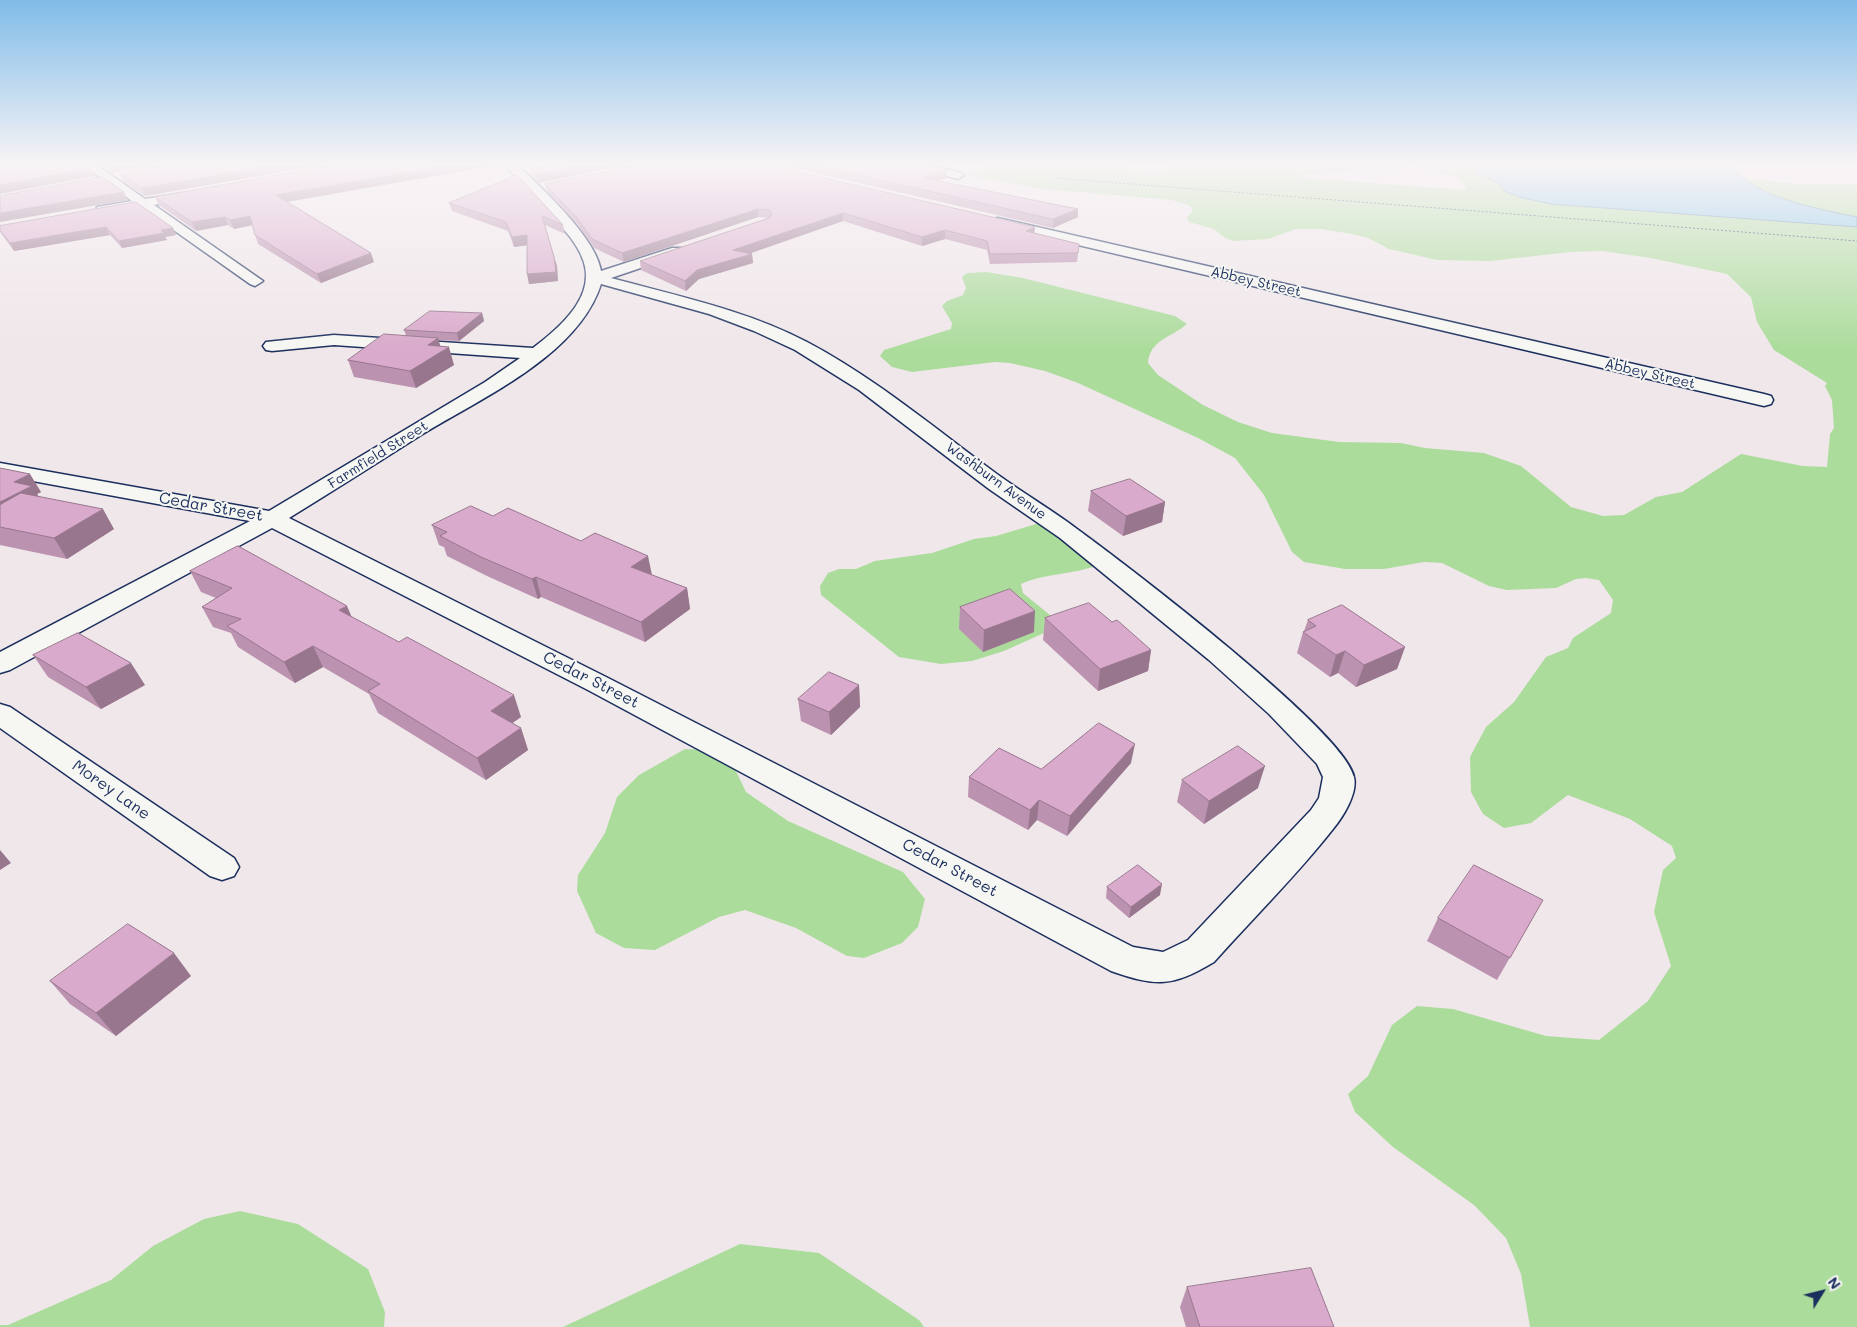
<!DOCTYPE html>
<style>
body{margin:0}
#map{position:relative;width:1857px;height:1327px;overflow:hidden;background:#f0e7ea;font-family:Mali,sans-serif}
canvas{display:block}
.north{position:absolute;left:1797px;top:1267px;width:50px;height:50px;-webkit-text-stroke:4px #f6f6f2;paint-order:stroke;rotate:54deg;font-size:14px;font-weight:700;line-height:20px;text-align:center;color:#1b2f5e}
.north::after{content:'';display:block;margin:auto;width:18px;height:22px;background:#1b2f5e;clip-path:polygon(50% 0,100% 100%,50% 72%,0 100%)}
</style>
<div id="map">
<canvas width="1857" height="1327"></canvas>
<div class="north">N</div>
</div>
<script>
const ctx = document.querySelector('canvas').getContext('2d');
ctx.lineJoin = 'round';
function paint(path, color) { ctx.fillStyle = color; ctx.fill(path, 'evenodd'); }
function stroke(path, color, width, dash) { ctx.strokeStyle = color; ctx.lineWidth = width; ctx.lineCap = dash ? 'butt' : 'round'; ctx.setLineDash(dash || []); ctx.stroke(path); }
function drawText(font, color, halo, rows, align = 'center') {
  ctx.font = font + ' Mali,sans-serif'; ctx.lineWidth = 4; ctx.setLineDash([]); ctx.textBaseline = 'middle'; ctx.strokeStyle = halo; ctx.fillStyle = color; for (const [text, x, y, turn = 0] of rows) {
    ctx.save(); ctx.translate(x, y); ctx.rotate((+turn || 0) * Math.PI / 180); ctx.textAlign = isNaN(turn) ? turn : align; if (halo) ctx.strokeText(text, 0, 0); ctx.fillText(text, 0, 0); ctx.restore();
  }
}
const green = new Path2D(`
 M 1009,163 L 1103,163 L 1154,173 L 1181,163 L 1406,163 L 1408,166 L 1397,170 L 1320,173 L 1293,177 L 1465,190 L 1466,188 L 1459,178 L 1413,165 L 1417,163 L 1613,163 L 1797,184 L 1857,184 L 1857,1327 L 1530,1327 L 1521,1274 L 1506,1238 L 1474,1205 L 1393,1147 L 1355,1112 L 1348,1094 L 1368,1076 L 1392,1025 L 1417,1006 L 1453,1009 L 1546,1036 L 1599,1040 L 1648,1001 L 1671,966 L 1654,912 L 1663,870 L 1676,858 L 1672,846 L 1630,819 L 1568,795 L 1531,823 L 1504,828 L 1483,814 L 1471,792 L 1470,757 L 1486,727 L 1514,702 L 1546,657 L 1568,648 L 1573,638 L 1611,613 L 1613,600 L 1599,580 L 1586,578 L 1576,579 L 1556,588 L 1507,590 L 1489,586 L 1442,563 L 1424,562 L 1384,569 L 1345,569 L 1304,562 L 1292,552 L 1264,495 L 1235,458 L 1198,438 L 1078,383 L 1045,371 L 1010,363 L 995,362 L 912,372 L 892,367 L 880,356 L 884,350 L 951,329 L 952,323 L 942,306 L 947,301 L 963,295 L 966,288 L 962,277 L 967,273 L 987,272 L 1023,278 L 1175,316 L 1187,324 C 1173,337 1150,339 1148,363 L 1158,375 L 1203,405 L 1238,422 L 1272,433 L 1339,442 L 1401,443 L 1425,448 L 1484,453 L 1521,466 L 1571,507 L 1603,516 L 1624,515 L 1656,497 L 1682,492 L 1741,454 L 1803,466 L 1827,467 L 1830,434 L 1834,428 L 1832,400 L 1825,386 L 1827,383 L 1774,350 L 1757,322 L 1751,297 L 1727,274 L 1651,258 L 1602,251 L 1571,252 L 1490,261 L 1437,260 L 1389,249 L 1368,238 L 1352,234 L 1321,229 L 1296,229 L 1268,239 L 1233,241 L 1225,238 L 1214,229 L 1189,222 L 1187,218 L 1193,210 L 1190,206 L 1172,200 L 1044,189 L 963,175 Z
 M 1036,524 L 1049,524 L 1098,565 C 1073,575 1045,573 1021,584 L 1023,593 L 1056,620 L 1053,629 L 1004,651 L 972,661 L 941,664 L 899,657 L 821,595 L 820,586 L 828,573 L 839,569 L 856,569 L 875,561 L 932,553 L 974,539 L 996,536 Z
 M 685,749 L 707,750 L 734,767 L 746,792 L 788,821 L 903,872 L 925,899 L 918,927 L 902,943 L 864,958 L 847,956 L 796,928 L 745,910 L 719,917 L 655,950 L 624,948 L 596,933 L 577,891 L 578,875 L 605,833 L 617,797 L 639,775 Z
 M 240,1211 L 298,1224 L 368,1269 L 385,1312 L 384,1327 L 0,1327 L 0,1325 L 8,1325 L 111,1280 L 153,1246 L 204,1219 Z
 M 740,1244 L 819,1253 L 919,1320 L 924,1327 L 563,1327 Z`);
const water = new Path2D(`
 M 1473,163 L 1732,163 C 1746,197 1824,210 1857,217 L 1857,227 L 1551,204 L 1519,197 L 1504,191 L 1500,184 L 1478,173 Z`);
const path = new Path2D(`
 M 1055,178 L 1857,241`);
const street = new Path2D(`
 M 81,163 L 94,163 L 145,199 L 197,191 L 199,194 L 197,197 L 154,205 L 263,281 L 255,286 L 250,284 L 141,207 L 97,213 L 96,210 L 97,207 L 132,201 Z
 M 504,163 L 516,163 C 540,187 596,237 601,271 L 672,248 L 682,248 L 684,251 L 682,254 L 611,278 C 677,296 746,310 807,342 C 877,379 938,431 1001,477 C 1026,495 1052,510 1077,529 C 1124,563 1346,732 1354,777 C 1358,793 1343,817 1333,829 C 1297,875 1253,918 1214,962 C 1172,987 1157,987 1111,971 L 588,690 L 272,528 L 10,670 L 0,673 L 0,652 L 250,521 L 0,475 L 0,463 L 269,511 L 485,382 L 520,358 L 334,345 L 272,351 L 266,350 L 263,346 L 266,342 L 334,335 L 533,348 C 642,267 558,234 504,163 ZM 601,284 L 709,314 L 754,331 L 795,350 L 859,390 L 989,489 L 1060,538 L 1209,660 L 1269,714 L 1317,764 L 1323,777 L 1319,798 L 1311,810 L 1188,940 L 1163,952 L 1133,947 L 608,678 L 289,518 C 333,491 377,463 421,435 C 481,398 578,356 601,284 Z
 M 898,163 L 920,163 L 962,173 L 964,175 L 958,179 Z
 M 998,218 L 1764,394 L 1771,396 L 1773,400 L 1771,404 L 1764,406 L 993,225 L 991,222 L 993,219 Z
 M 0,704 L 10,707 L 234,858 L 239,867 L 234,876 L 222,880 L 210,876 L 0,728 Z`);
const wall = new Path2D(`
 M 98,163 L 163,163 L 111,173 Z
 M 175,163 L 333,163 L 145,196 L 124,182 L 120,174 Z
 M 548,163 L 634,163 L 538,183 L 533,178 L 531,170 Z
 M 647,163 L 1034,233 L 1079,244 L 1077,262 L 990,264 L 987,250 L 945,239 L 922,246 L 843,221 L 750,253 L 752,254 L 753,263 L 699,279 L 686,291 L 641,270 L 640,261 L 769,218 L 758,217 L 624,262 L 594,248 L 579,226 L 547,192 L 545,184 Z
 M 773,163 L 921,163 L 946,170 L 946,178 L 937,181 L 1078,209 L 1078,217 L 1053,228 Z
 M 929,163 L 945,163 L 938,165 Z
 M 503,164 L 287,202 L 374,262 L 321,283 L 258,244 L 252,225 L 234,229 L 228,225 L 196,231 L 159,205 L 155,197 Z
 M 517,175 L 563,225 L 565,234 L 545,225 L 557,266 L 558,281 L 529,284 L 527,245 L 514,247 L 508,231 L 452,211 L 449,203 Z
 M 136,202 L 176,235 L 165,237 L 167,240 L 122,248 L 110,235 L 14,251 L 0,232 L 0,226 Z
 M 482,313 L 484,321 L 459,341 L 438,340 L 440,346 L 454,365 L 416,388 L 354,377 L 348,360 L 406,335 L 404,330 Z
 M 0,468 L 41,492 L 37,494 L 39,497 L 114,529 L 67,559 L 0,545 Z
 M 1091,491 L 1165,502 L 1162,522 L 1123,536 L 1088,511 Z
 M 493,516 L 687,588 L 690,609 L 645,642 L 541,597 L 538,599 L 487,576 L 447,556 L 444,547 L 439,545 L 432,525 Z
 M 190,571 L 352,617 L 521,717 L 512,723 L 521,728 L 528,750 L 486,780 L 378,713 L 369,694 L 323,667 L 295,683 L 238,647 L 231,633 L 213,627 L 202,607 L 216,598 L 201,592 Z
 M 960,607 L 1034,632 L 983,652 L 959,629 Z
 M 1045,618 L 1112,622 L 1151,650 L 1148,671 L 1098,691 L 1043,640 Z
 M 1308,620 L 1405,647 L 1397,669 L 1356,687 L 1338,673 L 1330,677 L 1297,653 L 1303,632 L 1304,631 Z
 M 33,655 L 145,685 L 101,709 L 48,677 Z
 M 859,685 L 860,707 L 831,735 L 801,721 L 798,699 Z
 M 1131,763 L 1067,836 L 1037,820 L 1028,830 L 968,797 L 969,777 L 1041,769 Z
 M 1182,780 L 1258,788 L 1204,824 L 1177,802 Z
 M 1107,887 L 1160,895 L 1129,918 L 1106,898 Z
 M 1543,900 L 1497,980 L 1427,941 L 1438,918 Z
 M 191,976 L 116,1036 L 70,1004 L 50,981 Z
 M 1187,1287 L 1334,1327 L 1186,1327 L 1180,1307 Z`);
const shadedWall = new Path2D(`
 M 120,163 L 163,163 L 111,173 L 108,165 Z
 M 287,163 L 333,163 L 145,196 L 142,188 Z
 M 463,163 L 503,163 L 503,164 L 279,203 L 276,195 Z
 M 595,163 L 634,163 L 538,183 L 536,175 Z
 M 91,168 L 95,176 L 0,194 L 0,185 Z
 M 946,170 L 946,178 L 923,186 L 923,178 Z
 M 124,192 L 127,200 L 0,222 L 0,213 Z
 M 758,209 L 758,217 L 624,262 L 622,253 Z
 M 1078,209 L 1078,217 L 1053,228 L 1053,219 Z
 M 843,213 L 843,221 L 734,259 L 733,250 Z
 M 250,216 L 253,225 L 234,229 L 230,220 Z
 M 225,217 L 228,225 L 196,231 L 192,222 Z
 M 106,227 L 110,235 L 14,251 L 10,243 Z
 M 1035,227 L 1034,236 L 1026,231 Z
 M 173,228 L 176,235 L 165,237 L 167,240 L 122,248 L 119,241 L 161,230 Z
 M 945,230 L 945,239 L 922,246 L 922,237 Z
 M 527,235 L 529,245 L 514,247 L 512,237 Z
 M 371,253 L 374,262 L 321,283 L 317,274 Z
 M 752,254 L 753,263 L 699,279 L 686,291 L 685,281 L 697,270 Z
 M 554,257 L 557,266 L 558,281 L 529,284 L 527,274 Z
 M 482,313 L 484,321 L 459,341 L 457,333 Z
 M 438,338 L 442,352 L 449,347 L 454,365 L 416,388 L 410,371 L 428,345 Z
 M 30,474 L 41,492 L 37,494 L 43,504 L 0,527 L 0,502 L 14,482 Z
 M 1165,502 L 1162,522 L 1123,536 L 1126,516 Z
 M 103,509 L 114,529 L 67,559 L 54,538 Z
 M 648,556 L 652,575 L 631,567 Z
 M 536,577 L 541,597 L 538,599 L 532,579 Z
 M 687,588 L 690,609 L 645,642 L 641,622 Z
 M 347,606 L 356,627 L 339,610 Z
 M 1035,611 L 1034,632 L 983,652 L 984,630 Z
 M 313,646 L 323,667 L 295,683 L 284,662 Z
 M 1405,647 L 1397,669 L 1356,687 L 1364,665 Z
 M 1151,650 L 1148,671 L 1098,691 L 1100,669 Z
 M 1345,651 L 1338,673 L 1330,677 L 1336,655 Z
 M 131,663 L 145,685 L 101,709 L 86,687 Z
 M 859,685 L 860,707 L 831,735 L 829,712 Z
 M 514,695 L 521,717 L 498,733 L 491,711 Z
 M 521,728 L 528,750 L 486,780 L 477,758 Z
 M 1135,744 L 1131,763 L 1067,836 L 1070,816 Z
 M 1265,766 L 1258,788 L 1204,824 L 1209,801 Z
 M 1039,800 L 1037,820 L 1028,830 L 1030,810 Z
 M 0,850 L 11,863 L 0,870 Z
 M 1162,884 L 1160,895 L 1129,918 L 1131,907 Z
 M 174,953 L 191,976 L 116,1036 L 96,1013 Z`);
const building = new Path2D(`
 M 0,163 L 84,163 L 91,168 L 0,185 Z
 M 105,163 L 120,163 L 108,165 Z
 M 175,163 L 287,163 L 142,188 L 120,174 Z
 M 347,163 L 463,163 L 276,195 L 371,253 L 317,274 L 255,235 L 250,216 L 230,220 L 225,217 L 192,222 L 155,197 Z
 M 548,163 L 595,163 L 536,175 L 531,170 Z
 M 647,163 L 760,163 L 1035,227 L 1026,231 L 1079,244 L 1078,253 L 990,254 L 987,241 L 945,230 L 922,237 L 843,213 L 733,250 L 752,254 L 697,270 L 685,281 L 640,261 L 769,218 L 772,215 L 770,210 L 758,209 L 622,253 L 592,239 L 577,218 L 545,184 Z
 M 806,163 L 921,163 L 946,170 L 923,178 L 1078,209 L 1053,219 Z
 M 517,175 L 563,225 L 542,216 L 554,257 L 556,272 L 527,274 L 527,235 L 512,237 L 506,222 L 449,203 Z
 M 103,177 L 124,192 L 0,213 L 0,196 Z
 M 136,202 L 173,228 L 161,230 L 164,233 L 119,241 L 106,227 L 10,243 L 0,230 L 0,226 Z
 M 430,311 L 482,313 L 457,333 L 404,330 Z
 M 384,334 L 438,338 L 428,345 L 449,347 L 410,371 L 348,360 Z
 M 0,468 L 30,474 L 14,482 L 32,486 L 0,502 Z
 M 1130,479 L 1165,502 L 1126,516 L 1091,491 Z
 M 21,493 L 103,509 L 54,538 L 0,527 L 0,505 Z
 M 471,506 L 493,516 L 508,508 L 581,541 L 595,533 L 648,556 L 631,567 L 687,588 L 641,622 L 536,577 L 532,579 L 481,557 L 440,536 L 447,532 L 432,525 Z
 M 238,546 L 347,606 L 339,610 L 399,642 L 407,637 L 514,695 L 491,711 L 521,728 L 477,758 L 368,691 L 380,684 L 313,646 L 284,662 L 227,626 L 241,619 L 202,607 L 232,588 L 190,571 Z
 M 1010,589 L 1035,611 L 984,630 L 960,607 Z
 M 1089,603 L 1112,622 L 1117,620 L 1151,650 L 1100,669 L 1045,618 Z
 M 1342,605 L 1405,647 L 1364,665 L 1345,651 L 1336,655 L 1303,632 L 1316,626 L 1308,620 Z
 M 78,633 L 131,663 L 86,687 L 33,655 Z
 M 829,672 L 859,685 L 829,712 L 798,699 Z
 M 1099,723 L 1135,744 L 1070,816 L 1039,800 L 1030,810 L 969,777 L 999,748 L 1041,769 Z
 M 1238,746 L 1265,766 L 1209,801 L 1182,780 Z
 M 1138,865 L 1162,884 L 1131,907 L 1107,887 Z
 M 1474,865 L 1543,900 L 1510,958 L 1438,918 Z
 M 128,924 L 174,953 L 96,1013 L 50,981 Z
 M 1311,1268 L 1334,1327 L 1200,1327 L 1187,1287 Z`);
const farStreetnames = [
 ["Abbey Street",1256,282,13],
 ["Abbey Street",1650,374,13],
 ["Farmfield Street",378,455,-32],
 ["Washburn Avenue",996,481,36]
];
const streetNames = [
 ["Cedar Street",211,507,10],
 ["Cedar Street",591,680,27],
 ["Morey Lane",111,790,35],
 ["Cedar Street",950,868,28]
];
paint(green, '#acdc9c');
paint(water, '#85c9e7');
stroke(water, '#5b8bb0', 1);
stroke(street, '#1b2f5e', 3);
stroke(path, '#1b2f5e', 1, [2, 2]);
paint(street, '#f6f6f2');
paint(wall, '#bb92af');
paint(shadedWall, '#98778e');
paint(building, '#d9aacb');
stroke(building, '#98778e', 1);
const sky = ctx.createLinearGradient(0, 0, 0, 349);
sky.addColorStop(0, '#80bce8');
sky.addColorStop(0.47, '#f8f4f6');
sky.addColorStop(1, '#f8f4f600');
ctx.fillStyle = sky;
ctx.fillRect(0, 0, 1857, 349);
drawText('14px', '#1b2f5e', '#f6f6f2', farStreetnames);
drawText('16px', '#1b2f5e', '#f6f6f2', streetNames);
</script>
